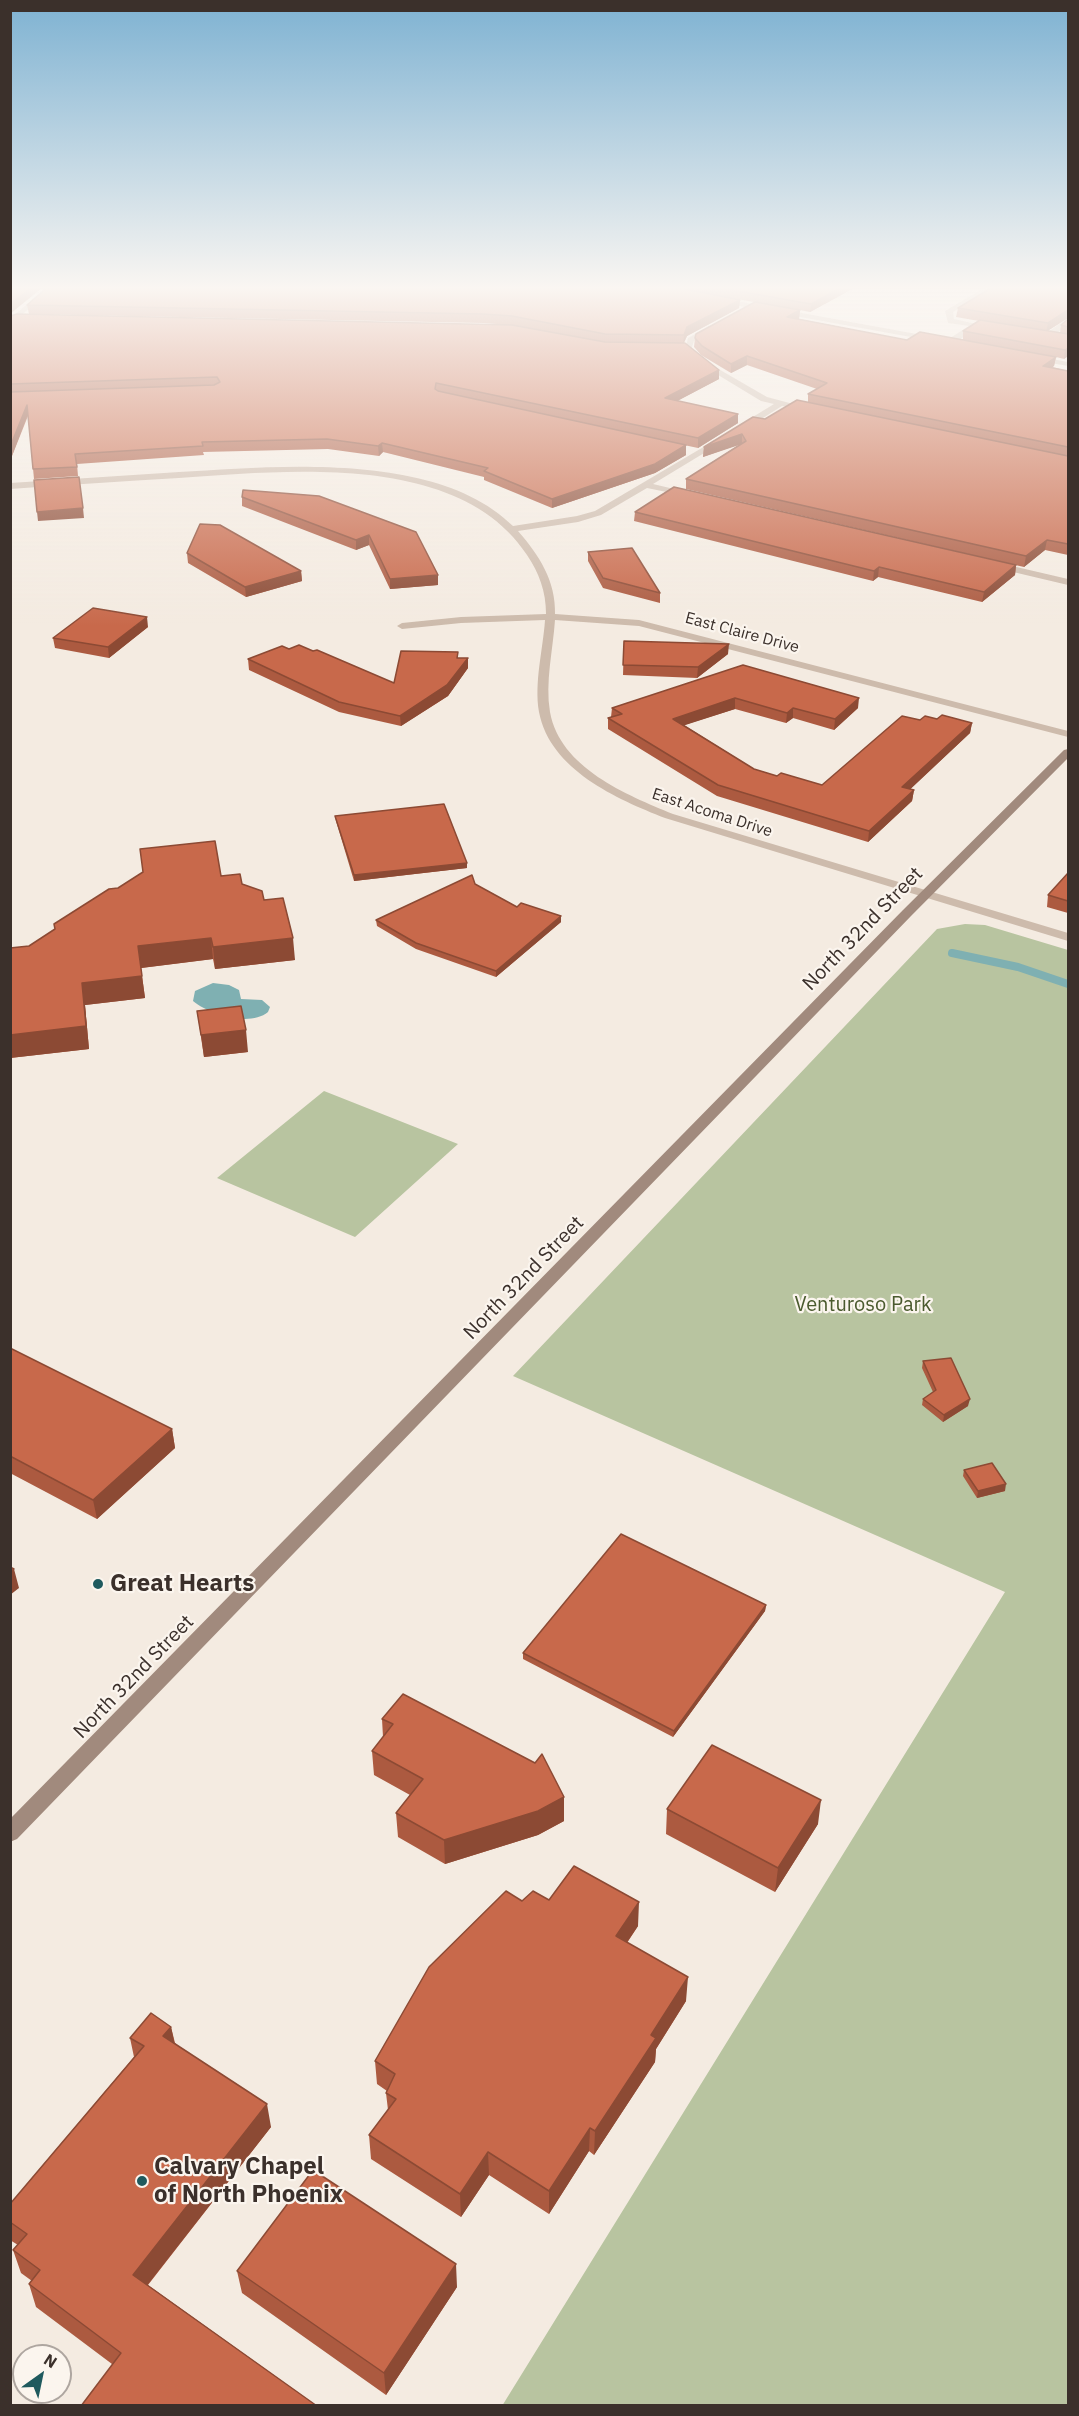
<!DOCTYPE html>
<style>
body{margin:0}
#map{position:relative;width:1079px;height:2416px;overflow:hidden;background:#f4ebe1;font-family:"IBM Plex Sans",sans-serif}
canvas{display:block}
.frame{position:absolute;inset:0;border:12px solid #3b302b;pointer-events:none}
.north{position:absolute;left:12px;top:2344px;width:60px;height:60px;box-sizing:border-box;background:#fbf5ee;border:2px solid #aea6a0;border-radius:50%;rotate:33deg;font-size:16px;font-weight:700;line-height:24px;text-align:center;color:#3b302b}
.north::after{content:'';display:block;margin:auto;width:21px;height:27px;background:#1f5a5e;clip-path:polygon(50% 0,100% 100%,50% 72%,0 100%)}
</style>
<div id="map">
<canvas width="1079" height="2416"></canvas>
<div class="frame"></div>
<div class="north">N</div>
</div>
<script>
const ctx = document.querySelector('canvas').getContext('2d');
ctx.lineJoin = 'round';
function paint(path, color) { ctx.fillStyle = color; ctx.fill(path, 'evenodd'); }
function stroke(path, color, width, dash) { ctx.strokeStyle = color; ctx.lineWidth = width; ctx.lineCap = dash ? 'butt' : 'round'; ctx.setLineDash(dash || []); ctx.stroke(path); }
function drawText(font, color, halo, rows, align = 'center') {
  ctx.font = font + ' "IBM Plex Sans",sans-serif'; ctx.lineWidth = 4.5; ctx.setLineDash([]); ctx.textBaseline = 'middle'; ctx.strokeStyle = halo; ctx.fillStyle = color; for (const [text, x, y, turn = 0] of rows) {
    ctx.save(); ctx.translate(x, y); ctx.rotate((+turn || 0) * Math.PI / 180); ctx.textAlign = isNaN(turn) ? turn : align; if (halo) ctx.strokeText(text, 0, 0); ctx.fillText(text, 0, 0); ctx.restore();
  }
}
const green = new Path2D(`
 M 965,924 L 985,925 L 1068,950 L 1068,2405 L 502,2406 L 1005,1592 L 513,1376 L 937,929 Z
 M 324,1091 L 458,1144 L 355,1237 L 217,1178 Z`);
const water = new Path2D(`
 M 213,983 L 229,985 L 239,990 L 241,999 L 262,1000 L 270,1007 L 268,1012 C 250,1027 210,1015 193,1001 L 195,991 Z`);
const stream = new Path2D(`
 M 952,953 L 1018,967 L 1068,984`);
const service = new Path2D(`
 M 984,288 L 992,288 L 953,312 L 954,319 L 995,328 L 991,330 L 977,328 L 953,344 L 947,344 L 947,340 L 969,326 L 948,323 L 945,311 Z
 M 1065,320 L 1068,320 L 1068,325 L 1054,335 L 1068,338 L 1068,342 L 1045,338 L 1045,334 Z`);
const minor = new Path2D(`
 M 45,288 L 53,288 L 10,325 L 10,319 Z
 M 720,298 L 933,337 L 937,339 L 933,341 L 717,302 Z
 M 709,326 L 716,328 L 694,341 L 691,350 L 685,350 L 688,338 Z
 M 1036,356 L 1068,362 L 1068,366 L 1033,360 L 1032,358 Z
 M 703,360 L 767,397 L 812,409 L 808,411 L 782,406 L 744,430 L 738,430 L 738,426 L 774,404 L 761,401 L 700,364 L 700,360 Z
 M 717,439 L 724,441 L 653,484 L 691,493 L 691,497 L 647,488 L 601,515 L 578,522 L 518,531 C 539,555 556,581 555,614 L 639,620 L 1068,731 L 1068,737 L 639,626 L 555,620 C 553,650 545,682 550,712 C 560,768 627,795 673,814 L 1068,933 L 1068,941 L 665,818 C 617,799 550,770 539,712 C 534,682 543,650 545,620 L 461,623 L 402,629 L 397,626 L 402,623 L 461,617 L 546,614 C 546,591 539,573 527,555 C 459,451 285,471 179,478 C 123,481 67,485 10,489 L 10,483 C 67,479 123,476 179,472 C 276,466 438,451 513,526 L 577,516 L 595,511 Z
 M 995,562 L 1068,579 L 1068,585 L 992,567 L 992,563 Z`);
const secondary = new Path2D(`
 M 1068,749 L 1068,758 L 911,916 L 17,1839 L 10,1842 L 10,1819 L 903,910 L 1064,750 Z`);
const wall = new Path2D(`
 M 47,288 L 854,288 L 810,312 L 800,310 L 799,319 L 907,340 L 963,340 L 963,331 L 979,321 L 956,317 L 958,308 L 1068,288 L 1068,356 L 1064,359 L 1056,357 L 1054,366 L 1052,367 L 1068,371 L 1068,555 L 1045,550 L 1024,567 L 686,489 L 686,479 L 740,444 L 703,457 L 704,447 L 765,419 L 808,403 L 808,394 L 817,389 L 747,365 L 731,373 L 701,355 L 694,347 L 695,338 L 754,302 L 737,299 L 740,300 L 739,308 L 687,336 L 684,343 L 719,379 L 677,401 L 738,423 L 698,448 L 651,438 L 686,445 L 686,455 L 655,473 L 552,508 L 484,480 L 484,477 L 383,452 L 379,456 L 328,449 L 203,452 L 204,455 L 77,464 L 78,476 L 34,479 L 28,416 L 10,461 L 10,316 L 509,325 L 483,323 L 29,314 L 27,305 ZM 1068,318 L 1068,319 L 1061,325 L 1060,333 L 1047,331 Z
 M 319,496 L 438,585 L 390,589 L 369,545 L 356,550 L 242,506 L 242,497 Z
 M 635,512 L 1016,565 L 1015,575 L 982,602 L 878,577 L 873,581 L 634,521 Z
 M 588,552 L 660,593 L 660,603 L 603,588 L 588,561 Z
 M 187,553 L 301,571 L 302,581 L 246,597 L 188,563 Z
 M 148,627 L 109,658 L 55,648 L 53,638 Z
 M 624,641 L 728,654 L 697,678 L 623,675 Z
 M 289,649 L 394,683 L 458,658 L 468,658 L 468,668 L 448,696 L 401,726 L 339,712 L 249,670 L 248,659 Z
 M 743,665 L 858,708 L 834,730 L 793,718 L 786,723 L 735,709 L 684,725 L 754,769 L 777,776 L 822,785 L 920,720 L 937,719 L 972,723 L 970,733 L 910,789 L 914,790 L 912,801 L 868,842 L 717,796 L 608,729 L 608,718 L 611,717 L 612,708 Z
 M 335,816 L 467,863 L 467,868 L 354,881 L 336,821 Z
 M 1068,873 L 1068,913 L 1047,907 L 1048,895 Z
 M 221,876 L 242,884 L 264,900 L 295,960 L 215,969 L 213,959 L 141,968 L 145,998 L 85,1005 L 89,1049 L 10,1058 L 10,948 L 29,946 Z
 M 475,884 L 517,907 L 561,922 L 496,977 L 416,949 L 377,926 L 376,920 Z
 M 197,1011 L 248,1052 L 204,1057 Z
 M 10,1348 L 172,1429 L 175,1448 L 97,1519 L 10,1473 Z
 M 923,1361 L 968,1406 L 943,1422 L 922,1405 L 923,1399 L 933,1392 L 922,1368 Z
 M 964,1470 L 1005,1491 L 977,1498 L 963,1476 Z
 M 766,1605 L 765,1611 L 673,1737 L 523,1659 L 523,1653 Z
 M 382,1719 L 535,1763 L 564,1821 L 538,1835 L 445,1864 L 398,1837 L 396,1813 L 410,1795 L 374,1775 L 372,1751 L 383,1737 Z
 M 667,1809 L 818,1824 L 775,1892 L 666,1834 Z
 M 549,1900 L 638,1926 L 627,1943 L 686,2001 L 656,2049 L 655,2062 L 594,2155 L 589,2151 L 549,2214 L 489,2175 L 461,2217 L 371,2159 L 369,2135 L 388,2110 L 386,2093 L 387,2091 L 377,2084 L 375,2061 L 522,1901 Z
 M 171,2027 L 175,2043 L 271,2127 L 148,2285 L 317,2406 L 112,2364 L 36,2307 L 29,2284 L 32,2281 L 21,2273 L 13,2250 L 18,2245 L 10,2240 L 10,2204 L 134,2057 L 130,2038 Z
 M 237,2271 L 457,2287 L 386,2395 L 242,2293 Z`);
const shadedWall = new Path2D(`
 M 31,288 L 42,288 L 10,314 L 10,304 Z
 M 840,288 L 854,288 L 810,312 L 811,304 Z
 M 740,300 L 739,308 L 687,336 L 683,344 L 684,335 L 687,327 Z
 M 800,310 L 799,319 L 787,326 L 787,317 Z
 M 1068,310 L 1068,318 L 1046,332 L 1048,323 Z
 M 1068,348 L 1068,356 L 1064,359 L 1065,350 Z
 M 747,356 L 747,365 L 731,373 L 731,364 Z
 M 1056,357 L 1054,366 L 1042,375 L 1043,366 Z
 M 719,370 L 719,379 L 664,408 L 665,398 Z
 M 27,405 L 28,414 L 10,461 L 10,447 Z
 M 738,414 L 738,423 L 698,448 L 698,438 Z
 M 742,434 L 742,444 L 703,457 L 704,447 Z
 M 382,443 L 383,452 L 379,456 L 378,446 Z
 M 686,445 L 686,455 L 655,473 L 552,508 L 552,499 Z
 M 83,508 L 84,518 L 38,521 L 37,512 Z
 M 369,535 L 369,545 L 356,550 L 356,540 Z
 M 1047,540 L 1045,550 L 1024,567 L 1026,556 Z
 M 1016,565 L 1015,575 L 982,602 L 984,592 Z
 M 879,567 L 878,577 L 873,581 L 874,571 Z
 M 301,571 L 302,581 L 246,597 L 245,587 Z
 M 438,575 L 438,585 L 390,589 L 390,579 Z
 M 147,617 L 148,627 L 109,658 L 108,647 Z
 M 729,644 L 728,654 L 697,678 L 698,667 Z
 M 468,658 L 468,668 L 448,696 L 401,726 L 400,716 Z
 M 735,698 L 735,709 L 673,729 L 673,719 Z
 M 859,698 L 858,708 L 834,730 L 835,719 Z
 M 793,708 L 793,718 L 786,723 L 787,713 Z
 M 972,723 L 970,733 L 901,798 L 902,787 Z
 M 914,790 L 912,801 L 868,842 L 869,831 Z
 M 467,863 L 467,868 L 354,881 L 354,875 Z
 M 561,916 L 561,922 L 496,977 L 496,971 Z
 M 211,938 L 213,959 L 141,968 L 138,946 Z
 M 293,938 L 295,960 L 215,969 L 213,947 Z
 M 142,976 L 145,998 L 85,1005 L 89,1049 L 10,1058 L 10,1035 L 82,983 Z
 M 246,1030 L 248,1052 L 204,1057 L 201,1035 Z
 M 970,1399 L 968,1406 L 943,1422 L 944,1415 Z
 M 172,1429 L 175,1448 L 97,1519 L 93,1500 Z
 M 1006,1484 L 1005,1491 L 977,1498 L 978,1491 Z
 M 14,1569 L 19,1588 L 10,1595 L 10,1572 Z
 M 766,1605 L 765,1611 L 673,1737 L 674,1731 Z
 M 564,1797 L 564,1821 L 538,1835 L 445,1864 L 444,1840 Z
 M 821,1800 L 818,1824 L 775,1892 L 778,1868 Z
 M 639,1902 L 638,1926 L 615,1960 L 616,1936 Z
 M 688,1977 L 686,2001 L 656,2049 L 655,2062 L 594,2155 L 595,2131 L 651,2035 Z
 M 171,2027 L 176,2050 L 163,2036 Z
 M 267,2104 L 271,2127 L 138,2297 L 133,2275 Z
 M 590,2128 L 589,2151 L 549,2214 L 549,2191 Z
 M 488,2152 L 489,2175 L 461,2217 L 460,2194 Z
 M 456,2264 L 457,2287 L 386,2395 L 384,2373 Z`);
const building = new Path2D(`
 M 10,288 L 31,288 L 10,304 Z
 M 47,288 L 680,288 L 740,300 L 687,327 L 684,335 L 605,334 L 512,316 L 483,314 L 27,305 Z
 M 721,288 L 840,288 L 811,304 Z
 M 991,288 L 1068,288 L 1068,310 L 1048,323 L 958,308 Z
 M 755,302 L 800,310 L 787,317 L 907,340 L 920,332 L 1056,357 L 1043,366 L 1068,371 L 1068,447 L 808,394 L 827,383 L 747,356 L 731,364 L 702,346 L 695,338 L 696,334 Z
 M 17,314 L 512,325 L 605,342 L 685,343 L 719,370 L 665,398 L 738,414 L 698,438 L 436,383 L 435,389 L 438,391 L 686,445 L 655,464 L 552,499 L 484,471 L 488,468 L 382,443 L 378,446 L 327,439 L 202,442 L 203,446 L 75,454 L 77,467 L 33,469 L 27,405 L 10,447 L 10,392 L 214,385 L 220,382 L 217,377 L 10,384 L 10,316 Z
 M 1068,319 L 1068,327 L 1061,325 Z
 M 980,320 L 1068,334 L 1068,348 L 1065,350 L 963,331 Z
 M 797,400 L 1068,456 L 1068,544 L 1047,540 L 1026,556 L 686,479 L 746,441 L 742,434 L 704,447 L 753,417 L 765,419 Z
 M 79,477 L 83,508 L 37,512 L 34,480 Z
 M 674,487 L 1016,565 L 984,592 L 879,567 L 874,571 L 635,512 Z
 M 243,490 L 319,496 L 416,532 L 438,575 L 390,579 L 369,535 L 356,540 L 242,497 Z
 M 200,524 L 220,525 L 301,571 L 245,587 L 187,553 Z
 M 632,548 L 660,593 L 603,578 L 588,552 Z
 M 93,608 L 147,617 L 108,647 L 53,638 Z
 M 624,641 L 729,644 L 698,667 L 623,665 Z
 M 299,645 L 313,651 L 317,650 L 394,683 L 401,651 L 458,652 L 457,658 L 468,658 L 447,685 L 400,716 L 339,702 L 248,659 L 282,646 L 289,649 Z
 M 743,665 L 859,698 L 835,719 L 793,708 L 787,713 L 735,698 L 673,719 L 754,769 L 777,776 L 781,773 L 822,785 L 902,716 L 920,720 L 925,716 L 937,719 L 942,715 L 972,723 L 902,787 L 914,790 L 869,831 L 718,785 L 608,718 L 622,714 L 612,708 Z
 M 444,804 L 467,863 L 354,875 L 335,816 Z
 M 215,841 L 221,876 L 240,874 L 242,884 L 262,891 L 264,900 L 283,898 L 293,938 L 213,947 L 211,938 L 138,946 L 142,976 L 82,983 L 86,1026 L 10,1035 L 10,948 L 29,946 L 55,929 L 54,924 L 109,889 L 118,888 L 143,872 L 140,849 Z
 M 1068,873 L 1068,901 L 1048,895 Z
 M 472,875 L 475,884 L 517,907 L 521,903 L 561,916 L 496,971 L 416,943 L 376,920 Z
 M 241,1006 L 246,1030 L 201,1035 L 197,1011 Z
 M 10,1348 L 172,1429 L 93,1500 L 10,1456 Z
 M 951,1358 L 970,1399 L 944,1415 L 923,1399 L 936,1390 L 923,1361 Z
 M 992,1463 L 1006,1484 L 978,1491 L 964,1470 Z
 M 621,1534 L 766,1605 L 674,1731 L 523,1653 Z
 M 10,1567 L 14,1569 L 10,1572 Z
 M 403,1694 L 535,1763 L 542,1754 L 564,1797 L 538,1811 L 444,1840 L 396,1813 L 423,1779 L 372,1751 L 393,1724 L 382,1719 Z
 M 712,1745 L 821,1800 L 778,1868 L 667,1809 Z
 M 574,1866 L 639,1902 L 616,1936 L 688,1977 L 651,2035 L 656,2038 L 595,2131 L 590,2128 L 549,2191 L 488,2152 L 460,2194 L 369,2135 L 396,2099 L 386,2093 L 395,2074 L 375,2061 L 429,1967 L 506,1891 L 522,1901 L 533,1891 L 549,1900 Z
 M 151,2013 L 171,2027 L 163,2036 L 267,2104 L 133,2275 L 317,2406 L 81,2406 L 121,2353 L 29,2284 L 40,2270 L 13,2250 L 27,2234 L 10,2222 L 10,2204 L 144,2046 L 130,2038 Z
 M 313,2170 L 456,2264 L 384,2373 L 237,2271 Z`);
const markers = [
 [98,1584,6,"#1f5a5e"],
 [142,2181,6,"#1f5a5e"]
];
const farStreetnames = [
 ["East Claire Drive",742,633,15],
 ["East Acoma Drive",712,813,18]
];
const streetNames = [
 ["North 32nd Street",863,929,-46],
 ["North 32nd Street",524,1278,-46],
 ["North 32nd Street",134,1677,-46]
];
const parkNames = [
 ["Venturoso Park",863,1305]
];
const nearPoinames = [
 ["Great Hearts",110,1584],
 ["Calvary Chapel",154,2167],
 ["of North Phoenix",154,2195]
];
paint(green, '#b8c4a0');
paint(water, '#7fb0b2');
stroke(stream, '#7fb0b2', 8);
paint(service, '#cdbbac');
paint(minor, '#cdbbac');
paint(secondary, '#a18a7d');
paint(wall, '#ac5a40');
paint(shadedWall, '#8c4a34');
paint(building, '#c8694b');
stroke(building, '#8c4a34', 1.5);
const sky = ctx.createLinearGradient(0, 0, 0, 626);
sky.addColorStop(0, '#7eb2d2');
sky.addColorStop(0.46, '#faf6f2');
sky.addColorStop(1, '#faf6f200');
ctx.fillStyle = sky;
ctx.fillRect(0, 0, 1079, 626);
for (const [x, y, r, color] of markers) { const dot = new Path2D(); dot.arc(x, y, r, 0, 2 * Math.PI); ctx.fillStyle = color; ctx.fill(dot); stroke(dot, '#fbf5ee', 2); }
drawText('16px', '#3b302b', '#fbf5ee', farStreetnames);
drawText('20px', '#3b302b', '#fbf5ee', streetNames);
drawText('20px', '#4a5a2e', '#fbf5ee', parkNames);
drawText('bold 24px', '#3b302b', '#fbf5ee', nearPoinames, 'left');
</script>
